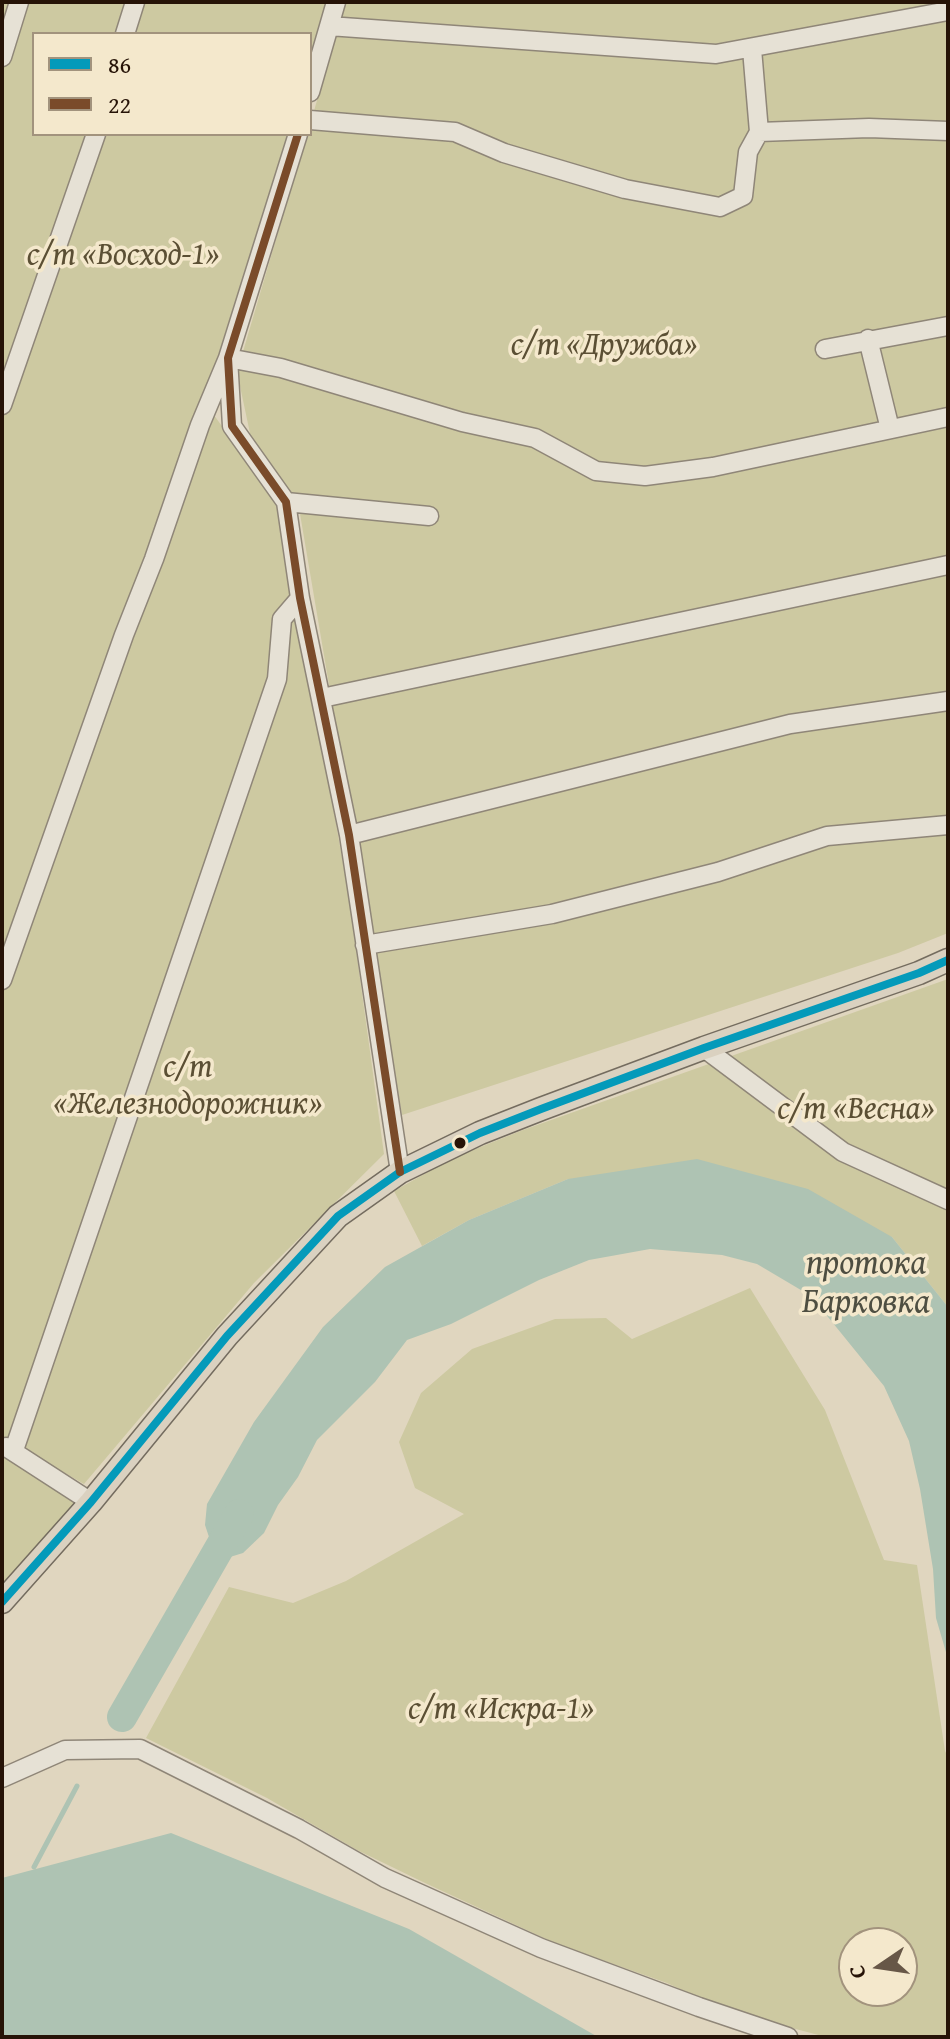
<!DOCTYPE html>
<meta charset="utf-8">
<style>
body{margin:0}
#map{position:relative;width:950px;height:2039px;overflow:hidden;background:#e0d6bf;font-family:"Gentium Book Plus",serif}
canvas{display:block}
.frame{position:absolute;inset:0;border:4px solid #261307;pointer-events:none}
.legend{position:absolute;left:32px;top:32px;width:280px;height:104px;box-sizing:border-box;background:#f4e8cc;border:2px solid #a2937d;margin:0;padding:10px 14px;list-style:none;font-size:24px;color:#261307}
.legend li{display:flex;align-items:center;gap:16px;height:40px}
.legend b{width:40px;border:2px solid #a2937d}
.north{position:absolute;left:838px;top:1927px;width:80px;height:80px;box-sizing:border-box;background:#f4e8cc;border:2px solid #a2937d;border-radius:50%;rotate:257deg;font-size:22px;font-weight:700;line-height:32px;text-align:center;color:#261307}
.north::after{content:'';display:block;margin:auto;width:28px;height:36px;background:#675747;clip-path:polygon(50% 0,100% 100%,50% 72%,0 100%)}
</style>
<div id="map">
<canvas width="950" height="2039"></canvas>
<div class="frame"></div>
<ul class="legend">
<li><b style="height:10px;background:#049aba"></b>86</li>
<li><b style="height:10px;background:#7a4b2a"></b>22</li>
</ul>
<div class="north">С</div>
</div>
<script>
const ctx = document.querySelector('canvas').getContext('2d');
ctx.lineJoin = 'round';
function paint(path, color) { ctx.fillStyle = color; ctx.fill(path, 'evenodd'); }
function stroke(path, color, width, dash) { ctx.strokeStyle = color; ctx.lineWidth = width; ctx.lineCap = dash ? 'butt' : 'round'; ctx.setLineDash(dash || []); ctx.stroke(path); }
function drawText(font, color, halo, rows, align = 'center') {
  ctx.font = font + ' "Gentium Book Plus",serif'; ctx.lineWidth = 7; ctx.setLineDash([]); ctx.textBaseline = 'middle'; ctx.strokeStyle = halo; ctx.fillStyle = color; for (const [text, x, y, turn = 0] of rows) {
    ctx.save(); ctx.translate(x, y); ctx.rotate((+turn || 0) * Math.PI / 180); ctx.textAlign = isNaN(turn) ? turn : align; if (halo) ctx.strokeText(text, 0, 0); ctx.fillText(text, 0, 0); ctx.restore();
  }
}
const green = new Path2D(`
 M 2,2 L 329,2 L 310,62 L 310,34 L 34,34 L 34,134 L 288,134 L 213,372 L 2,962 Z
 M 345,2 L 948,2 L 948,933 L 898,953 L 402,1115 L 298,502 L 251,438 L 237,372 L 307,134 L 310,134 L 310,125 Z
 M 211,411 L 279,505 L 348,891 L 384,1154 L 254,1283 L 84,1484 L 2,1437 L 2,994 Z
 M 948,979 L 948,1307 L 892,1237 L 568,1179 L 469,1220 L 422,1246 L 394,1191 L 453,1158 L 523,1130 Z
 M 750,1288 L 825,1410 L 884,1560 L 917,1565 L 945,1751 L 948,1757 L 948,2037 L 826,2037 L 728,2011 L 667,1983 L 557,1944 L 425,1883 L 357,1850 L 267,1798 L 146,1738 L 229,1587 L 293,1603 L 346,1581 L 464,1514 L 415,1488 L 399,1442 L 421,1393 L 472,1349 L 555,1319 L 606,1318 L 632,1339 ZM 854,1943 L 902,1943 L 902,1991 L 854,1991 Z
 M 2,1455 L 76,1502 L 2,1586 Z`);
const water = new Path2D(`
 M 697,1159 L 808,1189 L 892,1237 L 948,1307 L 948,1659 L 936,1618 L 933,1569 L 920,1489 L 909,1441 L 884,1386 L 811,1296 L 757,1264 L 722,1255 L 650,1249 L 589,1260 L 539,1280 L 451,1324 L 407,1340 L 375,1382 L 317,1440 L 298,1477 L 278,1505 L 264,1533 L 243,1553 L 230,1557 L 210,1540 L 205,1525 L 207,1504 L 254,1422 L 323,1327 L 385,1267 L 469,1220 L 568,1179 Z
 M 171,1833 L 409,1929 L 598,2037 L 2,2037 L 2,1878 Z`);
const stream = new Path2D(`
 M 34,1867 L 77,1786`);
const river = new Path2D(`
 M 122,1717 L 239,1514`);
const minor = new Path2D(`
 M 329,26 L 716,54 L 948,11
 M 125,34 L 135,2
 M 2,57 L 19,2
 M 310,92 L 336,2
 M 310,120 L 455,132 L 504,153 L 625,189 L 720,207 L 743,196 L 748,152 L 759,132 L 752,49
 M 759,132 L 869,128 L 948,131
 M 298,134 L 228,358 L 232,426 L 286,502 L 300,598 L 349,835 L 400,1172
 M 868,339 L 890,429
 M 825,349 L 948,326
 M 2,405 L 96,134
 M 286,502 L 429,516
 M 322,698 L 948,565
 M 349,835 L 790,724 L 948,701
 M 365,945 L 552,914 L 718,872 L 827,836 L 948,825
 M 2,980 L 124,635 L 154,559 L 200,425 L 228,358 L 281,368 L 462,422 L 535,438 L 596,471 L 645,476 L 713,467 L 948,417
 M 704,1048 L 843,1152 L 948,1200
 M 6,1447 L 91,1502
 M 14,1450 L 277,679 L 282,619 L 300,598
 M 2,1778 L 65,1750 L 140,1749 L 299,1829 L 385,1878 L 541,1948 L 699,2007 L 788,2037`);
const major = new Path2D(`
 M 2,1602 L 91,1502 L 227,1336 L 338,1216 L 400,1172 L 480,1133 L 541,1109 L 704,1048 L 919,973 L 948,960`);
const bus1 = new Path2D(`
 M 2,1602 L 91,1502 L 227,1336 L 338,1216 L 400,1172 L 480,1133 L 541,1109 L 704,1048 L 919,973 L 948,960`);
const bus2 = new Path2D(`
 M 298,134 L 228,358 L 232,426 L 286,502 L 300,598 L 349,835 L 400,1172`);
const markers = [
 [460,1143,7,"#261307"]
];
const parkNames = [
 ["с/т «Восход-1»",123,256],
 ["с/т «Дружба»",604,346],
 ["с/т",188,1068],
 ["«Железнодорожник»",188,1105],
 ["с/т «Весна»",856,1110],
 ["с/т «Искра-1»",501,1710]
];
const waterNames = [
 ["протока",866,1264],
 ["Барковка",866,1303]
];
paint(green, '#cdc9a1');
paint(water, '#aec3b3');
stroke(stream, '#aec3b3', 5);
stroke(river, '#aec3b3', 30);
stroke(minor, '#8f8678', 21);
stroke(major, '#746c5f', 25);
stroke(minor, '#e6e1d5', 18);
stroke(major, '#dad1c0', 22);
stroke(bus1, '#049aba', 8);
stroke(bus2, '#7a4b2a', 8);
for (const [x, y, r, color] of markers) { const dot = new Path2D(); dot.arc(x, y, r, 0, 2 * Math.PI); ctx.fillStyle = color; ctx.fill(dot); stroke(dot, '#f4e8cc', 3); }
drawText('italic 32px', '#5b4f34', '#f4e8cc', parkNames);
drawText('italic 34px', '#4e4e41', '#f4e8cc', waterNames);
</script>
